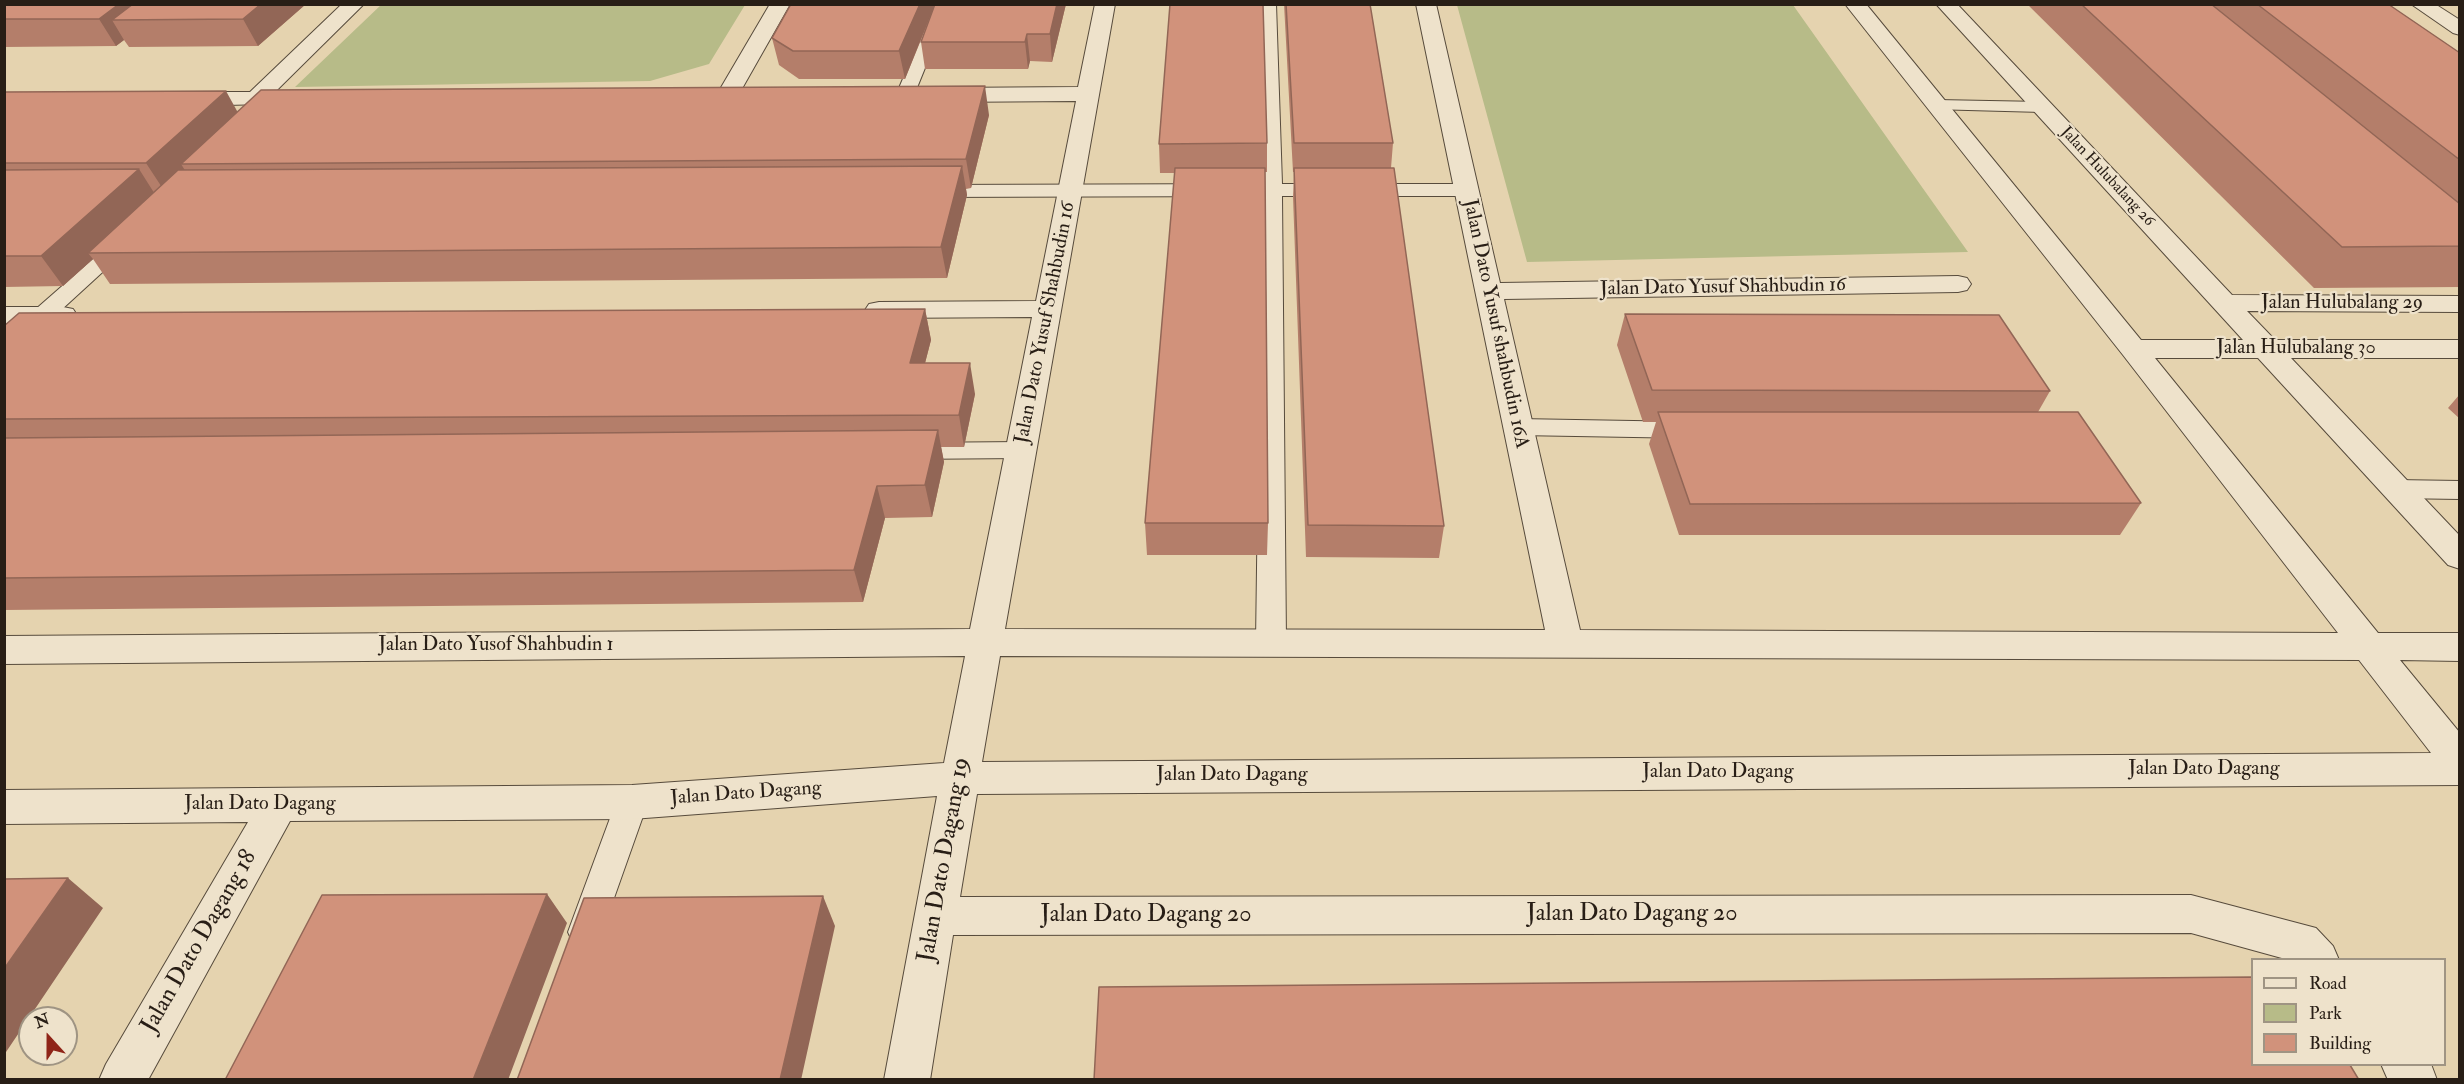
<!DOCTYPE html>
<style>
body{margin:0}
#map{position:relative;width:2464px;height:1084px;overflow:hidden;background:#e5d3af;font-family:"IM FELL Double Pica",serif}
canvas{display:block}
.frame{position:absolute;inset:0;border:6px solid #281e16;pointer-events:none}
.legend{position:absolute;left:2251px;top:958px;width:195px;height:108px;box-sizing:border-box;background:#eee2cb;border:2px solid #9f9483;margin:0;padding:8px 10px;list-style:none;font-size:18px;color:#281e16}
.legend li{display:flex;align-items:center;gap:12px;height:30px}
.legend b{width:30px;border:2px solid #9f9483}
.north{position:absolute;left:18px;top:1006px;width:60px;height:60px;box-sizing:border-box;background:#eee2cb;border:2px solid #9f9483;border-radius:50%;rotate:339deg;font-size:16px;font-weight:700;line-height:24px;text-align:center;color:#281e16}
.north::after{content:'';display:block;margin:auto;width:21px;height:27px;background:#8f2418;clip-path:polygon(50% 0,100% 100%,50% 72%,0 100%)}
</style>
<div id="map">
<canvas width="2464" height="1084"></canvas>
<div class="frame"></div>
<ul class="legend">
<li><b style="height:8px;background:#eee2cb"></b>Road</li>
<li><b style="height:16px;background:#b7bb88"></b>Park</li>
<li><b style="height:16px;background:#d1927b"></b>Building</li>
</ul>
<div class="north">N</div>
</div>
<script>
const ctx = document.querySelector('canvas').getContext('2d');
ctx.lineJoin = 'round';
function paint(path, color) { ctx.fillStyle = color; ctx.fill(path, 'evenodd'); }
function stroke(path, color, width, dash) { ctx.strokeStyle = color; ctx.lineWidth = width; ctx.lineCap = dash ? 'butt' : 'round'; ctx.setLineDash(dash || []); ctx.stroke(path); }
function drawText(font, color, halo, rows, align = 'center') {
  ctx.font = font + ' "IM FELL Double Pica",serif'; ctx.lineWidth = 4.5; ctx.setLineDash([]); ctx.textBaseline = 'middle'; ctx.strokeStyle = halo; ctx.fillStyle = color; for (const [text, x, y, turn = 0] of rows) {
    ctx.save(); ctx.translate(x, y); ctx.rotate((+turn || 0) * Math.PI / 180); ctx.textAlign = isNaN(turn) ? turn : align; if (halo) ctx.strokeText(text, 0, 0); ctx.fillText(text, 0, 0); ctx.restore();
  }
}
const green = new Path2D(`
 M 382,4 L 745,4 L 745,5 L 709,64 L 650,81 L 295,87 Z
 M 1457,5 L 1793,5 L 1968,252 L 1527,262 Z`);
const lane = new Path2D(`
 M 935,4 L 951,4 L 914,95 L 911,99 L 899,99 L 896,95 Z
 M 1260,4 L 1276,4 L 1282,184 L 1466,184 L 1473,186 L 1476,190 L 1473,194 L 1466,196 L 1282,196 L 1286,642 L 1281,650 L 1271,653 L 1261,650 L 1256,642 L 1262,196 L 930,197 L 923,195 L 920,191 L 923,187 L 930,185 L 1262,184 Z
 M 1937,100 L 2042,102 L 2048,103 L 2051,107 L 2048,111 L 2042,112 L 1931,109 L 1928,105 L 1931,101 Z
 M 124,236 L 131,238 L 134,242 L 131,246 L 12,355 L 4,357 L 4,337 L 117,238 Z
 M 1518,419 L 1691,422 L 1700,424 L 1703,430 L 1700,436 L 1691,438 L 1518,435 L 1509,433 L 1506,427 L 1509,421 Z
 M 1022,442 L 1031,444 L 1035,450 L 1031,456 L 1022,458 L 906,459 L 897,457 L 893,451 L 897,445 L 906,443 Z
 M 2395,480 L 2460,481 L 2460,499 L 2395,498 L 2386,495 L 2382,489 L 2386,483 Z
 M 632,788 L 643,792 L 648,802 L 602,932 L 597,943 L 585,948 L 573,943 L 568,932 L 616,802 L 621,792 Z`);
const street = new Path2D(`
 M 342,4 L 364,4 L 275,92 L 305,93 L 308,98 L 305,103 L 187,106 L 179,104 L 176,99 L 179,94 L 187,92 L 250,92 Z
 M 770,4 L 790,4 L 735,101 L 727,103 L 719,101 L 716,96 Z
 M 1095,4 L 1115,4 L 1005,629 L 1545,630 L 1416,4 L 1436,4 L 1500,283 L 1958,276 L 1967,278 L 1971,284 L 1967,290 L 1958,292 L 1504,299 L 1580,630 L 2338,633 L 2123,355 L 1845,4 L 1866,4 L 2141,340 L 2243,340 L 1936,4 L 1957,4 L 2232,295 L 2460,296 L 2460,312 L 2247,311 L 2275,340 L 2460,340 L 2460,358 L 2291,358 L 2460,536 L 2460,569 L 2448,565 L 2258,358 L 2155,358 L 2378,633 L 2460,633 L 2460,661 L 2400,660 L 2460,733 L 2460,785 L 977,794 L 960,897 L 2191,895 L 2316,928 L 2333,946 L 2339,960 L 2289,960 L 2191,933 L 953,935 L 930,1080 L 884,1080 L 937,796 L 632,819 L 290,821 L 148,1080 L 99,1080 L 106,1064 L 248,822 L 4,824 L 4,790 L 632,785 L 944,763 L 965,656 L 4,664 L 4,636 L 970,629 L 1032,317 L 879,318 L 869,316 L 865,310 L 869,304 L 879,302 L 1036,301 L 1076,101 L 943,102 L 935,100 L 932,95 L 935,90 L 943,88 L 1078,87 ZM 1000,656 L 2359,660 L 2431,753 L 982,762 Z
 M 2411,4 L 2435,4 L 2460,20 L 2460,35 L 2453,33 Z
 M 4,307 L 63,307 L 73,309 L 77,315 L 73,321 L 63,323 L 4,323 Z
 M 2381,1064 L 2431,1064 L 2437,1080 L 2388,1080 Z`);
const wall = new Path2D(`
 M 4,4 L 306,4 L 258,46 L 129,47 L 124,40 L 116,46 L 4,47 Z
 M 791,4 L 1066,4 L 1052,62 L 1030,61 L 1028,69 L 925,69 L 921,42 L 932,13 L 905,79 L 799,79 L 779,65 L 772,38 Z
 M 1284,4 L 1370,4 L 1393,143 L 1391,168 L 1444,526 L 1439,558 L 1306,557 L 1293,197 L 1294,172 L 1293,172 Z
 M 2027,4 L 2388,4 L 2460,53 L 2460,287 L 2314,288 Z
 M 4,92 L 238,112 L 989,115 L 971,188 L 966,189 L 967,195 L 947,278 L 110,284 L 93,259 L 63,286 L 4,287 Z
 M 1267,143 L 1267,172 L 1265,172 L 1268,523 L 1267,555 L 1147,555 L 1145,523 L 1175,173 L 1160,173 L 1159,144 Z
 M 925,309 L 931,340 L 925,363 L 975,394 L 964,447 L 941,447 L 944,462 L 932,517 L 885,518 L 863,602 L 4,610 L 4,326 Z
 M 1625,314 L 2050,391 L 2038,412 L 2141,503 L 2120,535 L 1679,535 L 1649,444 L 1656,422 L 1643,422 L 1617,345 Z
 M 2460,394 L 2460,419 L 2448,408 Z`);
const shadedWall = new Path2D(`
 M 119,4 L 171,4 L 112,20 L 124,40 L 116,46 L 99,19 Z
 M 261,4 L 306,4 L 258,46 L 243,19 Z
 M 920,4 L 935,4 L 905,79 L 899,51 Z
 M 1057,4 L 1066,4 L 1052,62 L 1050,34 Z
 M 1027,34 L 1030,61 L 1028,69 L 1025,42 Z
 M 985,86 L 989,115 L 971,188 L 966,159 Z
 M 226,91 L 242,120 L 181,164 L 186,172 L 165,192 L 146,163 Z
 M 962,166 L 967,195 L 947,278 L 941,247 Z
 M 139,169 L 158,199 L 88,253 L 93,259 L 63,286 L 41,256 Z
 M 925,309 L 931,340 L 917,394 L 910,363 Z
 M 970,363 L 975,394 L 964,447 L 959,415 Z
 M 938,430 L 944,462 L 932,517 L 925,485 Z
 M 877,486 L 885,518 L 863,602 L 854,570 Z
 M 68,878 L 103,908 L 4,1055 L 4,969 Z
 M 547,894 L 567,923 L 508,1080 L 473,1080 Z
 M 823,896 L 835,926 L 801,1080 L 780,1080 Z`);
const building = new Path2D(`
 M 4,4 L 119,4 L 99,19 L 4,19 Z
 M 133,4 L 261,4 L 243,19 L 112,20 Z
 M 791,4 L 920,4 L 899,51 L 793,51 L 772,38 Z
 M 935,4 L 1057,4 L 1050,34 L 1027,34 L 1025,42 L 921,42 Z
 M 1170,4 L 1263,4 L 1267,143 L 1159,144 Z
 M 1286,4 L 1370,4 L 1393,143 L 1294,143 Z
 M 2081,4 L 2211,4 L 2460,204 L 2460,246 L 2342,247 Z
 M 2257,4 L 2388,4 L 2460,53 L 2460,160 Z
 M 985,86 L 966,159 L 181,164 L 261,90 Z
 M 226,91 L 146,163 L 4,163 L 4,92 Z
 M 962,166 L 941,247 L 88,253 L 178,170 Z
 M 1175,168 L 1265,168 L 1268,523 L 1145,523 Z
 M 1294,168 L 1394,168 L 1444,526 L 1308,525 Z
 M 139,169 L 41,256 L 4,256 L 4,170 Z
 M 925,309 L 910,363 L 970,363 L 959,415 L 4,419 L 4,326 L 19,313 Z
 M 1625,314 L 1999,315 L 2050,391 L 1652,390 Z
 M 1658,412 L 2078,412 L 2141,503 L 1690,504 Z
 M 938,430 L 925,485 L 877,486 L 854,570 L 4,578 L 4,438 Z
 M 68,878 L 4,969 L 4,879 Z
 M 547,894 L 473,1080 L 225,1080 L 322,895 Z
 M 823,896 L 780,1080 L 517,1080 L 584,898 Z
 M 2253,977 L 2253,1065 L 2350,1065 L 2359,1080 L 1094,1080 L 1099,987 Z`);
const farStreetnames = [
 ["Jalan Hulubalang 26",2107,177,47]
];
const streetNames = [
 ["Jalan Dato Yusuf Shahbudin 16",1723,288,-1],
 ["Jalan Hulubalang 29",2342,304],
 ["Jalan Dato Yusuf Shahbudin 16",1046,323,-79],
 ["Jalan Dato Yusuf shahbudin 16A",1495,324,78],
 ["Jalan Hulubalang 30",2296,349],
 ["Jalan Dato Yusof Shahbudin 1",496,646],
 ["Jalan Dato Dagang",2204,770],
 ["Jalan Dato Dagang",1718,773],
 ["Jalan Dato Dagang",1232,776],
 ["Jalan Dato Dagang",746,794,-4],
 ["Jalan Dato Dagang",260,805]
];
const nearStreetnames = [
 ["Jalan Dato Dagang 19",945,860,-80],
 ["Jalan Dato Dagang 20",1632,915],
 ["Jalan Dato Dagang 20",1146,916],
 ["Jalan Dato Dagang 18",200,942,-60]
];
paint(green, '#b7bb88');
stroke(lane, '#574b3c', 2);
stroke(street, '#574b3c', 2);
paint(lane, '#eee2cb');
paint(street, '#eee2cb');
paint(wall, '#b47e6a');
paint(shadedWall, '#926656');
paint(building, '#d1927b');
stroke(building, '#926656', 1.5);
drawText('16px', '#281e16', '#eee2cb', farStreetnames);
drawText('20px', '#281e16', '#eee2cb', streetNames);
drawText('24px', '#281e16', '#eee2cb', nearStreetnames);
</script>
